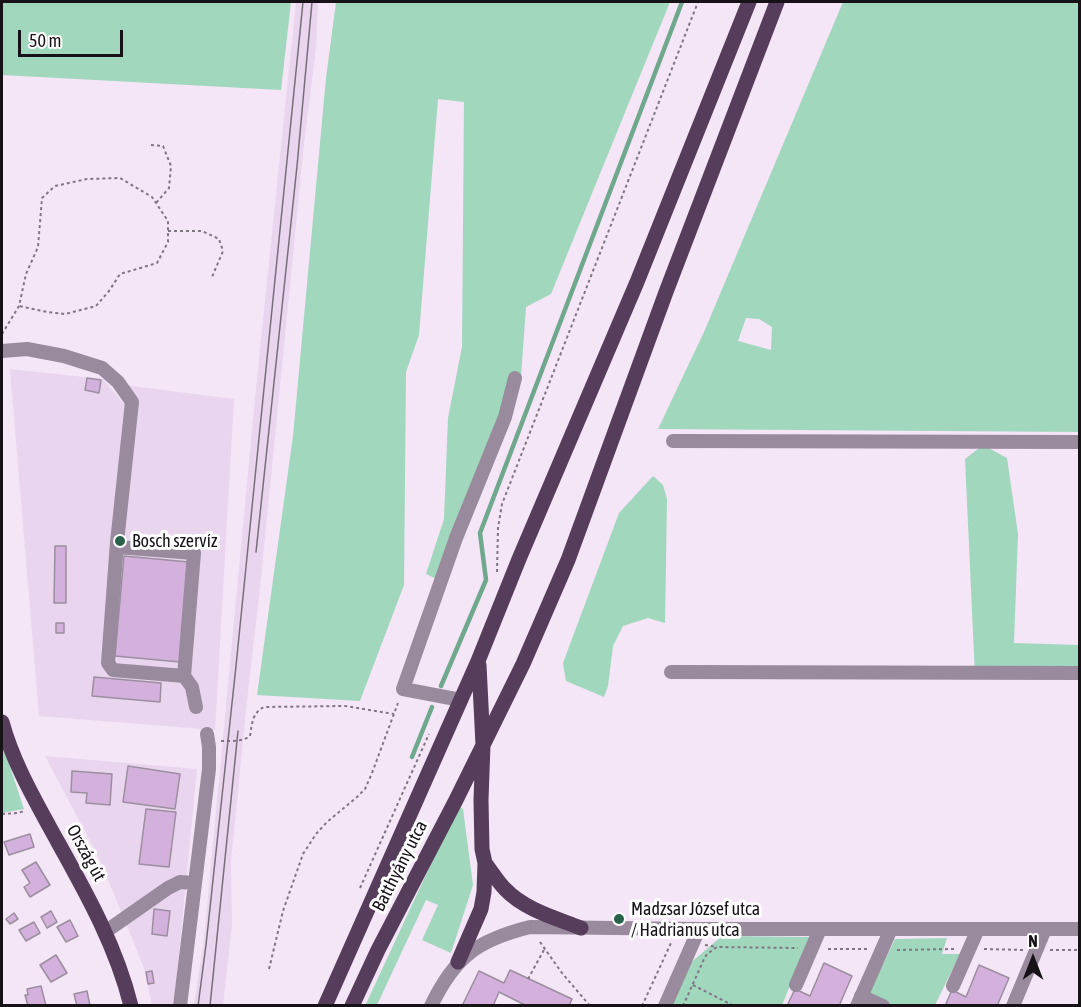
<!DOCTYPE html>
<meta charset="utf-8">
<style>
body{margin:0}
#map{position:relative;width:1081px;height:1007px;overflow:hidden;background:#f4e5f7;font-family:"Asap Condensed",sans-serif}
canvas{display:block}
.frame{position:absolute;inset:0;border:3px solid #171218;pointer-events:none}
.north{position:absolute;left:1003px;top:929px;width:60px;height:60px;-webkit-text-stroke:4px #fff;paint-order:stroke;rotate:0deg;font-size:16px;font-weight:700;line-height:24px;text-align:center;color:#171218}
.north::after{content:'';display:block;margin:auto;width:21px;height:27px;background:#171218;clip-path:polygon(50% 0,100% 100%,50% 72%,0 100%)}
.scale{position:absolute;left:18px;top:30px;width:105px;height:27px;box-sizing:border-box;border:3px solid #171218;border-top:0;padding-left:8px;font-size:18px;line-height:21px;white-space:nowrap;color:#171218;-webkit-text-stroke:4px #fff;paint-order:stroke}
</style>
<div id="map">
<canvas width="1081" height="1007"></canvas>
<div class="frame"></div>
<div class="north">N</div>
<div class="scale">50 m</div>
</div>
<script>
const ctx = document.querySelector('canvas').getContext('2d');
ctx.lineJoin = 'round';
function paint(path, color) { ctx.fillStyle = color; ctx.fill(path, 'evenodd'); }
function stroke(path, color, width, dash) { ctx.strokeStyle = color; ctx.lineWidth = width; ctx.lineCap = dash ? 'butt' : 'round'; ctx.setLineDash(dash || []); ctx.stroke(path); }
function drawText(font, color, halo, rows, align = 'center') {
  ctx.font = font + ' "Asap Condensed",sans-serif'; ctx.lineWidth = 6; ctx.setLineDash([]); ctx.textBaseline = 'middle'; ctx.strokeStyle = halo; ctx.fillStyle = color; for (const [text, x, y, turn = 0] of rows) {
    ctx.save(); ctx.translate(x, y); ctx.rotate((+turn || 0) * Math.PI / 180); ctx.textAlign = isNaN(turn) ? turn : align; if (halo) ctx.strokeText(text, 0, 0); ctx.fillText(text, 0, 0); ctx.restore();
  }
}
const built = new Path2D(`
 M 296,2 L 318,2 L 316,48 L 304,144 L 260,588 L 247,700 L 231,862 L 232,924 L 223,1005 L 194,1005 L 204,939 L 256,388 Z
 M 10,369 L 103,379 L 123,403 L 137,405 L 124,385 L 234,399 L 215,730 L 39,716 Z
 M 45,756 L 197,769 L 174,1005 L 152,1005 L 144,968 L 100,860 Z`);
const green = new Path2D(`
 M 2,2 L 291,2 L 281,90 L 2,75 Z
 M 336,2 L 670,2 L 551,294 L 526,307 L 521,376 L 439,580 L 426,574 L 444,519 L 448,418 L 462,347 L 464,102 L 438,99 L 419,335 L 406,372 L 404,585 L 360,701 L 257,695 L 293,436 L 326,78 Z
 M 843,2 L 1079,2 L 1079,432 L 658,429 L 704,332 ZM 746,318 L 759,319 L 772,327 L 771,350 L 738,341 Z
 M 983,445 L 1007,458 L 1018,534 L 1014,643 L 1079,645 L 1079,678 L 975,676 L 965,459 Z
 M 653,476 L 663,485 L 667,499 L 665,623 L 648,618 L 623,626 L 613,646 L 608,686 L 604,697 L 566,681 L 563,663 L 619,513 Z
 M 2,743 L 24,809 L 2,813 Z
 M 458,806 L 463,809 L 473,885 L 451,953 L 422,940 L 438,905 L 426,900 L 377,1005 L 365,1006 Z
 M 722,936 L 810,937 L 782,1005 L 670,1006 L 688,965 Z
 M 947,938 L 942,954 L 960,954 L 935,1005 L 863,1006 L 895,939 Z`);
const stream = new Path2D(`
 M 441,686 L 486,580 L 480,533 L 682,2
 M 412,757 L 432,707`);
const building = new Path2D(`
 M 87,378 L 101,380 L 99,393 L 85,390 Z
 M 55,546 L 66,546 L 66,603 L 54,603 Z
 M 124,556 L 189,562 L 180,662 L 115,656 Z
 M 56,623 L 64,623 L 64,633 L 56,633 Z
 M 94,677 L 161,683 L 160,702 L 92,696 Z
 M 128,766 L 180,774 L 175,809 L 123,802 Z
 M 72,771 L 112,774 L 110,805 L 86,803 L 87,793 L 71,792 Z
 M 146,809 L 176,812 L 169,867 L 139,864 Z
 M 30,834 L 34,847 L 9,855 L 4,842 Z
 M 36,862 L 50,885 L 30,897 L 24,887 L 30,883 L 22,870 Z
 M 154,909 L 170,911 L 167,936 L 152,934 Z
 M 51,911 L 57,922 L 47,928 L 41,917 Z
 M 14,913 L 18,919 L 10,924 L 6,919 Z
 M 70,920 L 78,936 L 66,942 L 57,927 Z
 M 34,922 L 40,933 L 26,941 L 19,930 Z
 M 56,955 L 67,973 L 51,982 L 40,965 Z
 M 824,963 L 852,976 L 839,1006 L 787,1006 L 795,989 L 810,996 Z
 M 979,965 L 1009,978 L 997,1006 L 945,1006 L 952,990 L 966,997 Z
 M 510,970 L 572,999 L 569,1006 L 527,1006 L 499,992 L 493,1006 L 462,1006 L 479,971 L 504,983 Z
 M 152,971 L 154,983 L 148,984 L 146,972 Z
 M 41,986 L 46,1006 L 28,1006 L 25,995 L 28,995 L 27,989 Z
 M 87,991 L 90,1006 L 77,1006 L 74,994 Z`);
const path = new Path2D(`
 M 151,145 L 163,146 L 171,166 L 169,188 L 156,203
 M 168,231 L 202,231 L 219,239 L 223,251 L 212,277
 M 2,334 L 19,306 L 26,274 L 38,247 L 42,198 L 55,186 L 87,179 L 120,178 L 152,197 L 168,221 L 168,242 L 157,263 L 120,274 L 109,291 L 96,306 L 65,314 L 47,312 L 19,306
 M 497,572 L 498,528 L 502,504 L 698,2
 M 221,741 C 231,741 242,742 250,736 C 252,724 252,713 264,707 L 345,706 L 394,714
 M 2,814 L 18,813 L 24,811
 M 360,888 L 429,734
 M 540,942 L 562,973 L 590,1006
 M 705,945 L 717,947
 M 828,949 L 867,949
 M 984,949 L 1023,950
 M 897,950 L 954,949
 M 1050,950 L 1080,950
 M 269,969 L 283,911 L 303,854 L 316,834 L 327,822 L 357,797 L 365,789 L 372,773 L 398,703
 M 528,979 L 545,948
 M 693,985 L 734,1006
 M 642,1006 L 671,943
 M 683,1006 L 704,959 L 707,954 L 717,947 L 798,948`);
const minor = new Path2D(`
 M 2,351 L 27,349 L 64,356 L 102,368 L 118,382 L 132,402 L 117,542 L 108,663 L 113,670 L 184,676 L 192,687 L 196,707
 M 673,441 L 1080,442
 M 117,547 L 194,553 L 184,676
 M 671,672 L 1080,673
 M 461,700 L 403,689 L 456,538 L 505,417 L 515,378
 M 105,932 L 168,888 L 180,882 L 195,883
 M 796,985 L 820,929
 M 953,986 L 978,929
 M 861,996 L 883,1006
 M 180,1006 L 209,769 L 209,747 L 207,734
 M 431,1006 C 455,956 478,940 530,927 L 699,929 L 1080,929
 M 665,1006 L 699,929
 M 857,1006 L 891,929
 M 1013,1006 L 1045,929`);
const major = new Path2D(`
 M 2,722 C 12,759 31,793 49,826 C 81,884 115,941 131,1006
 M 485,863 C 492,872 498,882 505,889 C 525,910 556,918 581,928
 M 458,962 L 481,909 L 484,892 L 485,863 L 482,849 L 481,800 L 483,745 L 479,665
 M 325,1006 L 478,661 L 519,559 L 637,282 L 749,2
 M 352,1006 L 378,950 L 456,800 L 523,664 L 568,560 L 666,292 L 777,2`);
const tram = new Path2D(`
 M 256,552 L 297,166 L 312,2
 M 198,1006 L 206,945 L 236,666 L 303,2
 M 210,1006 L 238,731`);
const markers = [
 [120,541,6,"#29624b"],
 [619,919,6,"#29624b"]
];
const poiNames = [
 ["Bosch szervíz",132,541],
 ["Madzsar József utca",631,909],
 ["/ Hadrianus utca",631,930]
];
const streetNames = [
 ["Ország út",86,853,61],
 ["Batthyány utca",400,866,-63]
];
paint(built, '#e9d6ee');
paint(green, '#a1d7bd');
stroke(stream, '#70a88e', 4.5);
paint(building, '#d4b1dc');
stroke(building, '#9b8e9f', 1.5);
stroke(path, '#807682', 2, [3, 3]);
stroke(minor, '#998a9d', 14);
stroke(major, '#563d5c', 15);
stroke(tram, '#776d78', 1.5);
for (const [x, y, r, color] of markers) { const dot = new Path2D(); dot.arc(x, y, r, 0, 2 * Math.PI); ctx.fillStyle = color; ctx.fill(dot); stroke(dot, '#fff', 2); }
drawText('18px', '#171218', '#fff', poiNames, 'left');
drawText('18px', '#171218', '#fff', streetNames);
</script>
